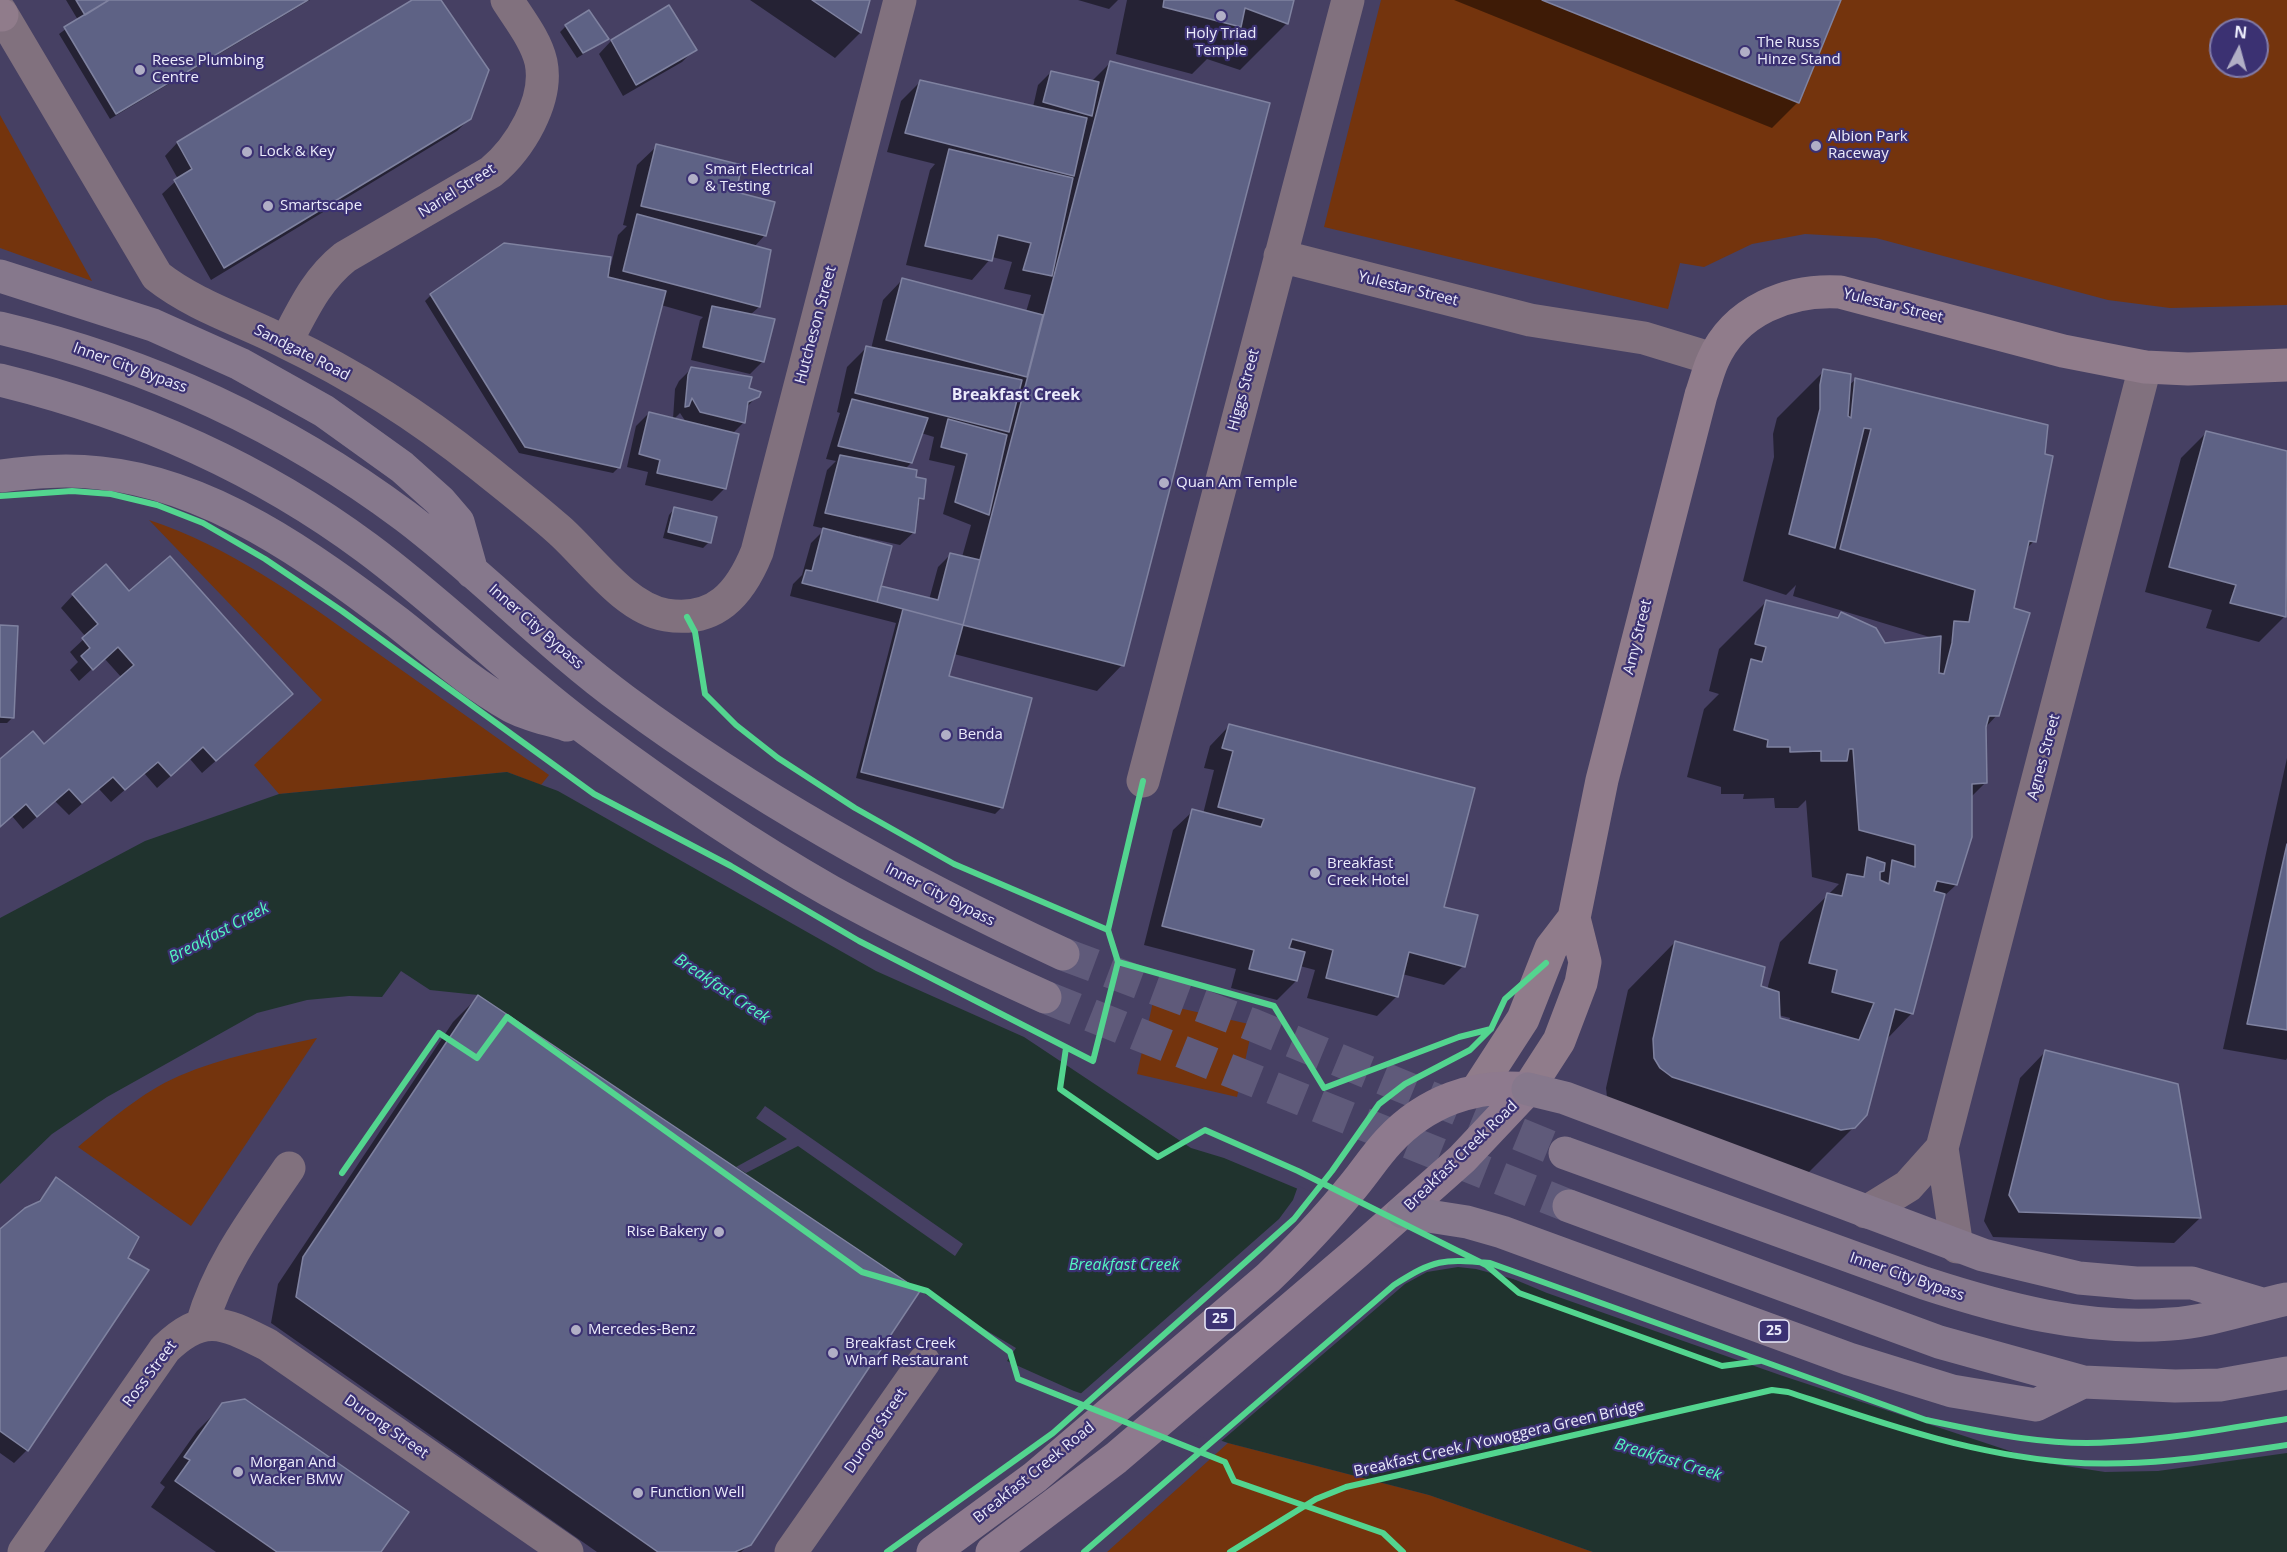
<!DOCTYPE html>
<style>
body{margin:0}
#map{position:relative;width:2287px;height:1552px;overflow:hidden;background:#464063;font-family:"Open Sans",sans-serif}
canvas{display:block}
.north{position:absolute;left:2209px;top:18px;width:60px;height:60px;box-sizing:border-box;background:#3b3172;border:2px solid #817ba9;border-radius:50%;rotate:6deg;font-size:16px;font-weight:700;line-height:24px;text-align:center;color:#ebebfb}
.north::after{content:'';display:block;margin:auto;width:21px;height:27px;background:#b1afc6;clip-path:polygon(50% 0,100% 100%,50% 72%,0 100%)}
</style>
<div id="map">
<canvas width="2287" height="1552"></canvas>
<div class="north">N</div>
</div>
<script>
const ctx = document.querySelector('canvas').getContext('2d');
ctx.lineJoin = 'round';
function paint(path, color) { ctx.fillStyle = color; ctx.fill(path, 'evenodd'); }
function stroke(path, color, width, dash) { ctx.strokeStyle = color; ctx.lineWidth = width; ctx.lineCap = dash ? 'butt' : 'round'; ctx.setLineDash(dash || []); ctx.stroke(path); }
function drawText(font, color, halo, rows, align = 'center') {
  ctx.font = font + ' "Open Sans",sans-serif'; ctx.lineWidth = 4.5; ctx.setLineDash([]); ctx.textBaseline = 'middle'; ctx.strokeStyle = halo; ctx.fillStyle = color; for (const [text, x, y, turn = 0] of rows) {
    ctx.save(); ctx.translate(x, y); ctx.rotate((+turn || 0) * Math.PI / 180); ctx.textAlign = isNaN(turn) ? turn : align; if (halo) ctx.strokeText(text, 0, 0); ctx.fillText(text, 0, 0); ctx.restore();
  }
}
const green = new Path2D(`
 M 1381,0 L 2287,0 L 2287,305 L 2170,308 L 2108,300 L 1876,238 L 1805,234 L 1752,244 L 1704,267 L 1680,263 L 1668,309 L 1324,227 ZM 2221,30 L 2257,30 L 2257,66 L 2221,66 Z
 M 0,115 L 92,281 L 0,248 Z
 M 149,520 C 230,547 297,596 366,645 C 427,688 488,731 549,775 L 541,785 L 507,772 L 279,794 L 254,765 L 322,700 Z
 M 1153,1002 L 1253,1025 L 1237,1097 L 1137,1074 Z
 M 317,1038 L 191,1226 L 78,1147 C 109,1121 142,1092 179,1076 C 223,1057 271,1048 317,1038 Z
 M 1228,1443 L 1429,1495 L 1593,1552 L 1107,1552 Z`);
const water = new Path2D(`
 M 507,772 L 558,791 L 876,971 L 1024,1037 L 1191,1148 L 1224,1158 L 1547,1293 L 1780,1375 L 2046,1463 L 2105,1472 L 2158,1471 L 2287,1453 L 2287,1552 L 1593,1552 L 1429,1495 L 1228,1443 L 1074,1391 L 1007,1361 L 1016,1348 L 920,1291 L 478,995 L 430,990 L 401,971 L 382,997 L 349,996 L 307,1000 L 257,1013 L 107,1097 L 52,1134 L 0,1184 L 0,918 L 145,841 L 279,794 Z`);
const pier = new Path2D(`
 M 765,1106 L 963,1244 L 955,1256 L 798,1146 L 746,1173 L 736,1167 L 787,1139 L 756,1118 Z
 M 1298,1186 L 1528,1283 L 1476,1269 L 1458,1267 L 1427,1272 L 1405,1284 L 1219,1443 L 1078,1396 L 1279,1219 L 1293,1200 Z`);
const shadow = new Path2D(`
 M 66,0 L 310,0 L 110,119 L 59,34 L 78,20 Z
 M 415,0 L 439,0 L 470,118 L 457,131 L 211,280 L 162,194 L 178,179 L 165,156 L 177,143 Z
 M 750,0 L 868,0 L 860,33 L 835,58 Z
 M 1078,0 L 1118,0 L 1109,9 Z
 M 1127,0 L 1293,0 L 1287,23 L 1240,70 L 1207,59 L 1192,74 L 1116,54 Z
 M 1454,0 L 1839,0 L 1798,102 L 1772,128 Z
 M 669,7 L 695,49 L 682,62 L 623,96 L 599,54 L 611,41 Z
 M 566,26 L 607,39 L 577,58 L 560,32 Z
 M 1110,63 L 1122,665 L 1097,691 L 954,654 L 948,678 L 1030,699 L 1001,808 L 995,814 L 856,778 L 896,623 L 790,596 L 793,584 L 802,575 L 811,543 L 825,529 L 813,526 L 827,470 L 836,461 L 826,459 L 840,413 L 837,412 L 847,367 L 866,348 L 871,349 L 883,300 L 902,280 L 1026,312 L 1031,295 L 1004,289 L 1012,262 L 992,257 L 972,280 L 906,265 L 930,170 L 935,164 L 887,152 L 901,101 L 921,81 L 1033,107 L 1038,85 L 1051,72 L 1091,82 ZM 921,433 L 934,437 L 929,460 L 955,466 L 943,514 L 971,525 L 962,557 L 951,554 L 938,567 L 929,600 L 880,587 L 859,539 L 859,536 L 900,545 L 913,533 L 924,480 L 915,478 L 905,469 L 911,463 Z
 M 657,146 L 734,193 L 765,235 L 754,247 L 759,307 L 750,315 L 763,361 L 750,374 L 691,360 L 700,320 L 703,317 L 661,305 L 619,467 L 613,473 L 519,453 L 425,301 L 431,295 L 611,265 L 618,235 L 627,226 L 623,225 L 637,165 Z
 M 692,368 L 747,389 L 757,396 L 746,408 L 744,422 L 732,434 L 725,488 L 712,501 L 645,485 L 648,472 L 627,467 L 636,426 L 649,413 L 673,419 L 675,389 L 679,381 ZM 680,413 L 686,422 L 674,419 Z
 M 1824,371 L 1848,386 L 1855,380 L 2034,541 L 2025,550 L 2012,609 L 1997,715 L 1985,728 L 1986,782 L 1971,797 L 1956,885 L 1943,897 L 1912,1013 L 1886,1040 L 1854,1127 L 1806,1175 L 1608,1106 L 1606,1088 L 1628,990 L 1675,942 L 1767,990 L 1780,942 L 1839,884 L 1812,877 L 1806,800 L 1798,808 L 1775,808 L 1774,798 L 1743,799 L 1744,794 L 1721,794 L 1721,787 L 1687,777 L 1704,709 L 1719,694 L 1709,691 L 1719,649 L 1766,602 L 1836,619 L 1841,614 L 1884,645 L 1933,638 L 1793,596 L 1796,585 L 1786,595 L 1743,581 L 1774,457 L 1773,434 L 1777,418 ZM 1778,1015 L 1790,1018 L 1789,1022 L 1778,1020 Z
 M 2207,432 L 2287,453 L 2287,608 L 2285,616 L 2259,642 L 2206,628 L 2212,610 L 2145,592 L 2181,458 Z
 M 675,508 L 709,542 L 703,548 L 663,538 L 669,515 Z
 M 129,594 L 278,706 L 202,773 L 190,759 L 157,788 L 144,773 L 111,802 L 99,789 L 69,815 L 55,801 L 23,829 L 12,816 L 0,826 L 0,761 L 44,746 L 122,678 L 104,658 L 79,681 L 70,670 L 78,662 L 70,652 L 86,637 L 61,608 L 73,595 Z
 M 0,627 L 13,717 L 7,723 L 0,723 Z
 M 1229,726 L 1442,908 L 1463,966 L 1444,985 L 1402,974 L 1396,997 L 1377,1016 L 1307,998 L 1315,970 L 1300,966 L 1296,981 L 1277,1000 L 1231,988 L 1236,969 L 1144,945 L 1173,830 L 1193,811 L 1203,814 L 1214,770 L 1204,768 L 1210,746 Z
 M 2287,758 L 2287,1058 L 2286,1060 L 2223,1049 Z
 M 478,997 L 750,1544 L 741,1552 L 597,1552 L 271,1323 L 278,1284 L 453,1022 Z
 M 2045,1052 L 2200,1218 L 2174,1243 L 1993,1237 L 1984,1221 L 2020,1078 Z
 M 57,1179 L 126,1259 L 147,1270 L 27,1450 L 14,1463 L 0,1453 L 0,1231 L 35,1205 Z
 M 223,1405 L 379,1552 L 216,1552 L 151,1507 L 165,1487 L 160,1483 L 197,1431 Z`);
const building = new Path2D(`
 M 76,0 L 109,0 L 85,15 Z
 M 109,0 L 308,0 L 116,114 L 64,27 Z
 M 412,0 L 441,0 L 489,70 L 471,119 L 224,268 L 174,180 L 192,169 L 177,142 Z
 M 812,0 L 870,0 L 861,33 Z
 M 1164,0 L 1294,0 L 1288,24 L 1245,8 L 1241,27 L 1163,7 Z
 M 1542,0 L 1841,0 L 1799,103 Z
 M 669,5 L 697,50 L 636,85 L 611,40 Z
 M 589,10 L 609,39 L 583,53 L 565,25 Z
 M 1110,61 L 1270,103 L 1124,666 L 963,625 Z
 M 1051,71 L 1099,82 L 1092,116 L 1043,102 Z
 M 920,80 L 1087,118 L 1074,176 L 905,133 Z
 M 656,144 L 742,165 L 736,192 L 775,202 L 766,236 L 641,206 Z
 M 949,149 L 1073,178 L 1052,276 L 1023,270 L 1031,243 L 998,235 L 992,261 L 925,246 Z
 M 637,214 L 771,250 L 760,307 L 623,271 Z
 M 504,243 L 611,257 L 608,277 L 666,291 L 620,468 L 525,447 L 430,294 Z
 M 902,278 L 1043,315 L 1027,377 L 886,340 Z
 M 712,306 L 775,319 L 764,362 L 703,347 Z
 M 866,346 L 1022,380 L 1009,432 L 855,393 Z
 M 691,367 L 752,377 L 749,388 L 761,392 L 759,397 L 748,402 L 745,423 L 700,412 L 692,398 L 689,406 L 685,407 L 688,375 Z
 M 1823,369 L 1851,374 L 1848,416 L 1851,418 L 1855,378 L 2048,425 L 2045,454 L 2053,456 L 2036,542 L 2029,541 L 2014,608 L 2030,613 L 1999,716 L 1989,716 L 1986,727 L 1987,783 L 1972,784 L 1972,837 L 1957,885 L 1937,881 L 1934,891 L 1945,894 L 1913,1014 L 1895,1009 L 1867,1115 L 1855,1128 L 1841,1130 L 1672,1077 L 1660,1068 L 1654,1058 L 1653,1039 L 1675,941 L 1765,967 L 1761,986 L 1779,992 L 1780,1018 L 1859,1040 L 1874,1003 L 1832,992 L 1837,970 L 1809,963 L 1827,893 L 1842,896 L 1847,874 L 1864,877 L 1867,857 L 1885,863 L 1884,871 L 1880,872 L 1880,880 L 1889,884 L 1892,860 L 1915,867 L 1915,845 L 1859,830 L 1853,749 L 1849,749 L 1847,761 L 1821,761 L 1821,751 L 1790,752 L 1790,747 L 1767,747 L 1768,740 L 1734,730 L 1751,659 L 1762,662 L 1766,647 L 1755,644 L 1766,600 L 1838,618 L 1841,612 L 1876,628 L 1885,643 L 1941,636 L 1939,673 L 1944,674 L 1952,643 L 1954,621 L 1969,622 L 1975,590 L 1840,549 L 1871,429 L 1864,428 L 1835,548 L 1789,534 L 1820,409 L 1820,385 Z
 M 852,399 L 928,418 L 912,463 L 838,446 Z
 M 649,412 L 739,434 L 726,489 L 657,473 L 660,460 L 639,454 Z
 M 948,419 L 1007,435 L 989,515 L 955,502 L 967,454 L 941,447 Z
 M 2206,431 L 2287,451 L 2286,617 L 2230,603 L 2236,585 L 2169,567 Z
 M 840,455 L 917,470 L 916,477 L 926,479 L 924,499 L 919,498 L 915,533 L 825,513 Z
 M 674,507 L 717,517 L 711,543 L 668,532 Z
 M 823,528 L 892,546 L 877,602 L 802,583 L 806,570 L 812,571 Z
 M 950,553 L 980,560 L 963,625 L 877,602 L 881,586 L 938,600 Z
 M 170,556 L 293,694 L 216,761 L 203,747 L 171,776 L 158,762 L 125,790 L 113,777 L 82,803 L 69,789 L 37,817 L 26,804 L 0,827 L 0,759 L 33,731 L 44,744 L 134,665 L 118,647 L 93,670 L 81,656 L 90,648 L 82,638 L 98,624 L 72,594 L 106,564 L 129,591 Z
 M 903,609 L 963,625 L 949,676 L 1032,698 L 1003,808 L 861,772 Z
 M 0,625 L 18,626 L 14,718 L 0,717 Z
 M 1229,724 L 1475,788 L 1444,907 L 1478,915 L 1465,967 L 1409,952 L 1398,997 L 1326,978 L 1333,950 L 1292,939 L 1289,948 L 1305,952 L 1297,981 L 1249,969 L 1254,950 L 1162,926 L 1192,809 L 1261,827 L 1264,819 L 1218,807 L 1233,751 L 1222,748 Z
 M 2287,844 L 2287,1030 L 2247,1024 Z
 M 478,995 L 920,1291 L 751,1545 L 735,1552 L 658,1552 L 296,1297 L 303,1257 Z
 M 2045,1050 L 2178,1084 L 2201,1218 L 2019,1212 L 2009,1195 Z
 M 56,1177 L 139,1237 L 128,1258 L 149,1270 L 28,1451 L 0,1431 L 0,1229 L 25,1208 L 40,1201 Z
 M 245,1399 L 409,1512 L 381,1552 L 277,1552 L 175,1481 L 190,1460 L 184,1457 L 222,1403 Z`);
const highwayTunnel = new Path2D(`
 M 1063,954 L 1253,1025 L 1565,1153
 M 1045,997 L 1569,1206`);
const street = new Path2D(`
 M 0,11 L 157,276 C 195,306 242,320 285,342 C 354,375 421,418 480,465 C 506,486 533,507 558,529 C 589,556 624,608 666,615 C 715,623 740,594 757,552 L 900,0
 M 1280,256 L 1530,320 L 1644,338 L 1713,359
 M 286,342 C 303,310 316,280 345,257 L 491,172 C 519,149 549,101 541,62 C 536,40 519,19 507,0
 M 1143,781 L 1348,0
 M 1866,1212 L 1908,1186 L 1942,1148
 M 1957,1247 L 1942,1148 L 2145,367
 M 202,1324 C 219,1265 255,1218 289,1168
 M 24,1552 L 165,1349 C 204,1311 224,1323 268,1345 L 567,1552
 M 791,1552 L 924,1362`);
const secondary = new Path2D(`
 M 0,15 L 2,15
 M 1528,1089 L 1559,1041 L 1581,983 L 1585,962 L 1574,918 L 1602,780 L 1701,395 C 1705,384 1708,371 1713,360 C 1735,310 1789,289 1840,292 L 2063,351 L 2145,367 L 2188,369 L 2287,365
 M 1477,1090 L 1523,1019 L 1551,948 L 1574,918`);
const primary = new Path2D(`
 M 933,1552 L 1035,1477 L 1268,1278 C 1297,1250 1324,1222 1349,1191 C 1363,1175 1374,1157 1389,1141 C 1425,1102 1475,1083 1528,1089
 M 992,1552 L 1116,1458 L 1356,1253 L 1462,1159 L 1528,1089`);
const highway = new Path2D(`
 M 0,276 L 153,325 L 240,364 L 324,411 L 402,467 L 440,501 L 458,522 L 472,572
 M 0,328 C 148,363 283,425 405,516 C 482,574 548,645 625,701 C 762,802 909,883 1063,954
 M 0,380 C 131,412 258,467 367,548 C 444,605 512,674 589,731 C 664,787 749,845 830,891 C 900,930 972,964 1045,997
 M 0,476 C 33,472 66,469 100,473 C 211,484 311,557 397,622 C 434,651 470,683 511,706 C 527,715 549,719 567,725
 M 1528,1089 L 1565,1098 L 1983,1255 L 2079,1278 L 2136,1283 L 2192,1283 L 2262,1304
 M 1565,1153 L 1924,1283 C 2004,1309 2085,1331 2171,1324 C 2208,1322 2250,1307 2287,1299
 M 1569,1206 L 1939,1342 L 2083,1382 L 2175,1386 L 2220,1385 L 2287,1373
 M 1403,1212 L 1467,1222 L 1502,1232 L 1849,1359 L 1952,1391 L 2036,1405 L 2083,1382`);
const cycleway = new Path2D(`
 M 0,496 L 72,491 L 111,494 L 157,505 L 203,523 L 265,559 L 342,611 L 594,794 L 731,866 L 859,941 L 1093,1061 L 1118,962 L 1108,930 L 954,864 L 855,808 L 778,758 L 736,725 L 705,694 L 695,632 L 687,617
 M 1108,930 L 1143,781
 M 1118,962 L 1274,1006 L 1324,1088 L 1459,1037 L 1491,1029
 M 1066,1048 L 1060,1089 L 1158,1157 L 1205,1130 L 1298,1171 L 1486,1265 L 1519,1293 L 1722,1366 L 1760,1361
 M 342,1173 L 439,1033 L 477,1058 L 507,1017 L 862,1272 L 927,1291 L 1010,1352 L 1018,1379 L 1225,1462 L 1234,1481 L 1383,1533 L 1403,1552
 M 887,1552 L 1053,1433 L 1294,1219 L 1332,1171 L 1379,1104 L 1405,1084 L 1470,1050 L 1491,1029 L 1505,999 L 1546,963
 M 1084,1552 L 1394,1285 C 1435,1259 1442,1259 1490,1263 L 1926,1420 C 1987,1433 2051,1447 2113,1442 C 2171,1439 2230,1428 2287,1419
 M 1230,1552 L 1316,1499 L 1346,1487 L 1772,1390 L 1788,1392 C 1879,1422 1968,1454 2065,1462 C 2139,1468 2214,1456 2287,1445`);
const markers = [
 [1221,16,6,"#b1afc6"],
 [1745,52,6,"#b1afc6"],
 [140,70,6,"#b1afc6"],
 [1816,146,6,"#b1afc6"],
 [247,152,6,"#b1afc6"],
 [693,179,6,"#b1afc6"],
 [268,206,6,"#b1afc6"],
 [1164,483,6,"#b1afc6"],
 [946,735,6,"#b1afc6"],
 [1315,873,6,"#b1afc6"],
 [719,1232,6,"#b1afc6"],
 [576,1330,6,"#b1afc6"],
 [833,1353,6,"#b1afc6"],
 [238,1472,6,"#b1afc6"],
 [638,1493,6,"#b1afc6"]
];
const shields = [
 [1220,1319,30],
 [1774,1331,30]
];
const shieldNames = [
 ["25",1220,1319],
 ["25",1774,1331]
];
const poiNames = [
 ["Holy Triad",1221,34,"center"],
 ["Temple",1221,51,"center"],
 ["The Russ",1757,43],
 ["Hinze Stand",1757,60],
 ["Reese Plumbing",152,61],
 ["Centre",152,78],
 ["Albion Park",1828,137],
 ["Raceway",1828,154],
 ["Lock & Key",259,152],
 ["Smart Electrical",705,170],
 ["& Testing",705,187],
 ["Smartscape",280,206],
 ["Quan Am Temple",1176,483],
 ["Benda",958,735],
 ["Breakfast",1327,864],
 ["Creek Hotel",1327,881],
 ["Rise Bakery",707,1232,"right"],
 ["Mercedes-Benz",588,1330],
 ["Breakfast Creek",845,1344],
 ["Wharf Restaurant",845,1361],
 ["Morgan And",250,1463],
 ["Wacker BMW",250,1480],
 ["Function Well",650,1493]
];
const streetNames = [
 ["Nariel Street",457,191,-32],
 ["Yulestar Street",1408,289,14],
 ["Yulestar Street",1893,306,14],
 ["Hutcheson Street",816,325,-75],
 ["Sandgate Road",302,353,27],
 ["Inner City Bypass",130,368,20],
 ["Higgs Street",1244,390,-75],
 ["Inner City Bypass",536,627,41],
 ["Amy Street",1638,637,-76],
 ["Agnes Street",2044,757,-75],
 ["Inner City Bypass",940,895,27],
 ["Breakfast Creek Road",1461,1156,-44],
 ["Inner City Bypass",1907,1277,19],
 ["Ross Street",150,1374,-53],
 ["Durong Street",386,1427,35],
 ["Durong Street",876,1431,-56],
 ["Breakfast Creek / Yowoggera Green Bridge",1499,1439,-13],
 ["Breakfast Creek Road",1034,1473,-39]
];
const neighbourhoodNames = [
 ["Breakfast Creek",1016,395]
];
const waterNames = [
 ["Breakfast Creek",219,933,-28],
 ["Breakfast Creek",722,989,34],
 ["Breakfast Creek",1124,1265],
 ["Breakfast Creek",1668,1460,17]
];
paint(green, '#74340d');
paint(water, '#20332e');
paint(pier, '#464063');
paint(shadow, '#0007');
paint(building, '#5e6285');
stroke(building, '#7f82a0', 1.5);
stroke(highwayTunnel, '#5f5a7a', 33, [33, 16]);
stroke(street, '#81717e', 33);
stroke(secondary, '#907c8b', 33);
stroke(primary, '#8e7a8e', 33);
stroke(highway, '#86788c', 33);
stroke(cycleway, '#53d58f', 6);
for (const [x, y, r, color] of markers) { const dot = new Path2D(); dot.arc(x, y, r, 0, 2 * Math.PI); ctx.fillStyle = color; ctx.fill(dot); stroke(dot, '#3b3172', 2); }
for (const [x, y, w] of shields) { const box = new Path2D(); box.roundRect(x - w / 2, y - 11, w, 22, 4.5); ctx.fillStyle = '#3b3172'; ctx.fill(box); stroke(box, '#ebebfb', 1.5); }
drawText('bold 14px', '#ebebfb', null, shieldNames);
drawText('15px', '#ebebfb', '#3b3172', poiNames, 'left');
drawText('15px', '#ebebfb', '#3b3172', streetNames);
drawText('bold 16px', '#ebebfb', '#3b3172', neighbourhoodNames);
drawText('italic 16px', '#54f8c2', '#3b3172', waterNames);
</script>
